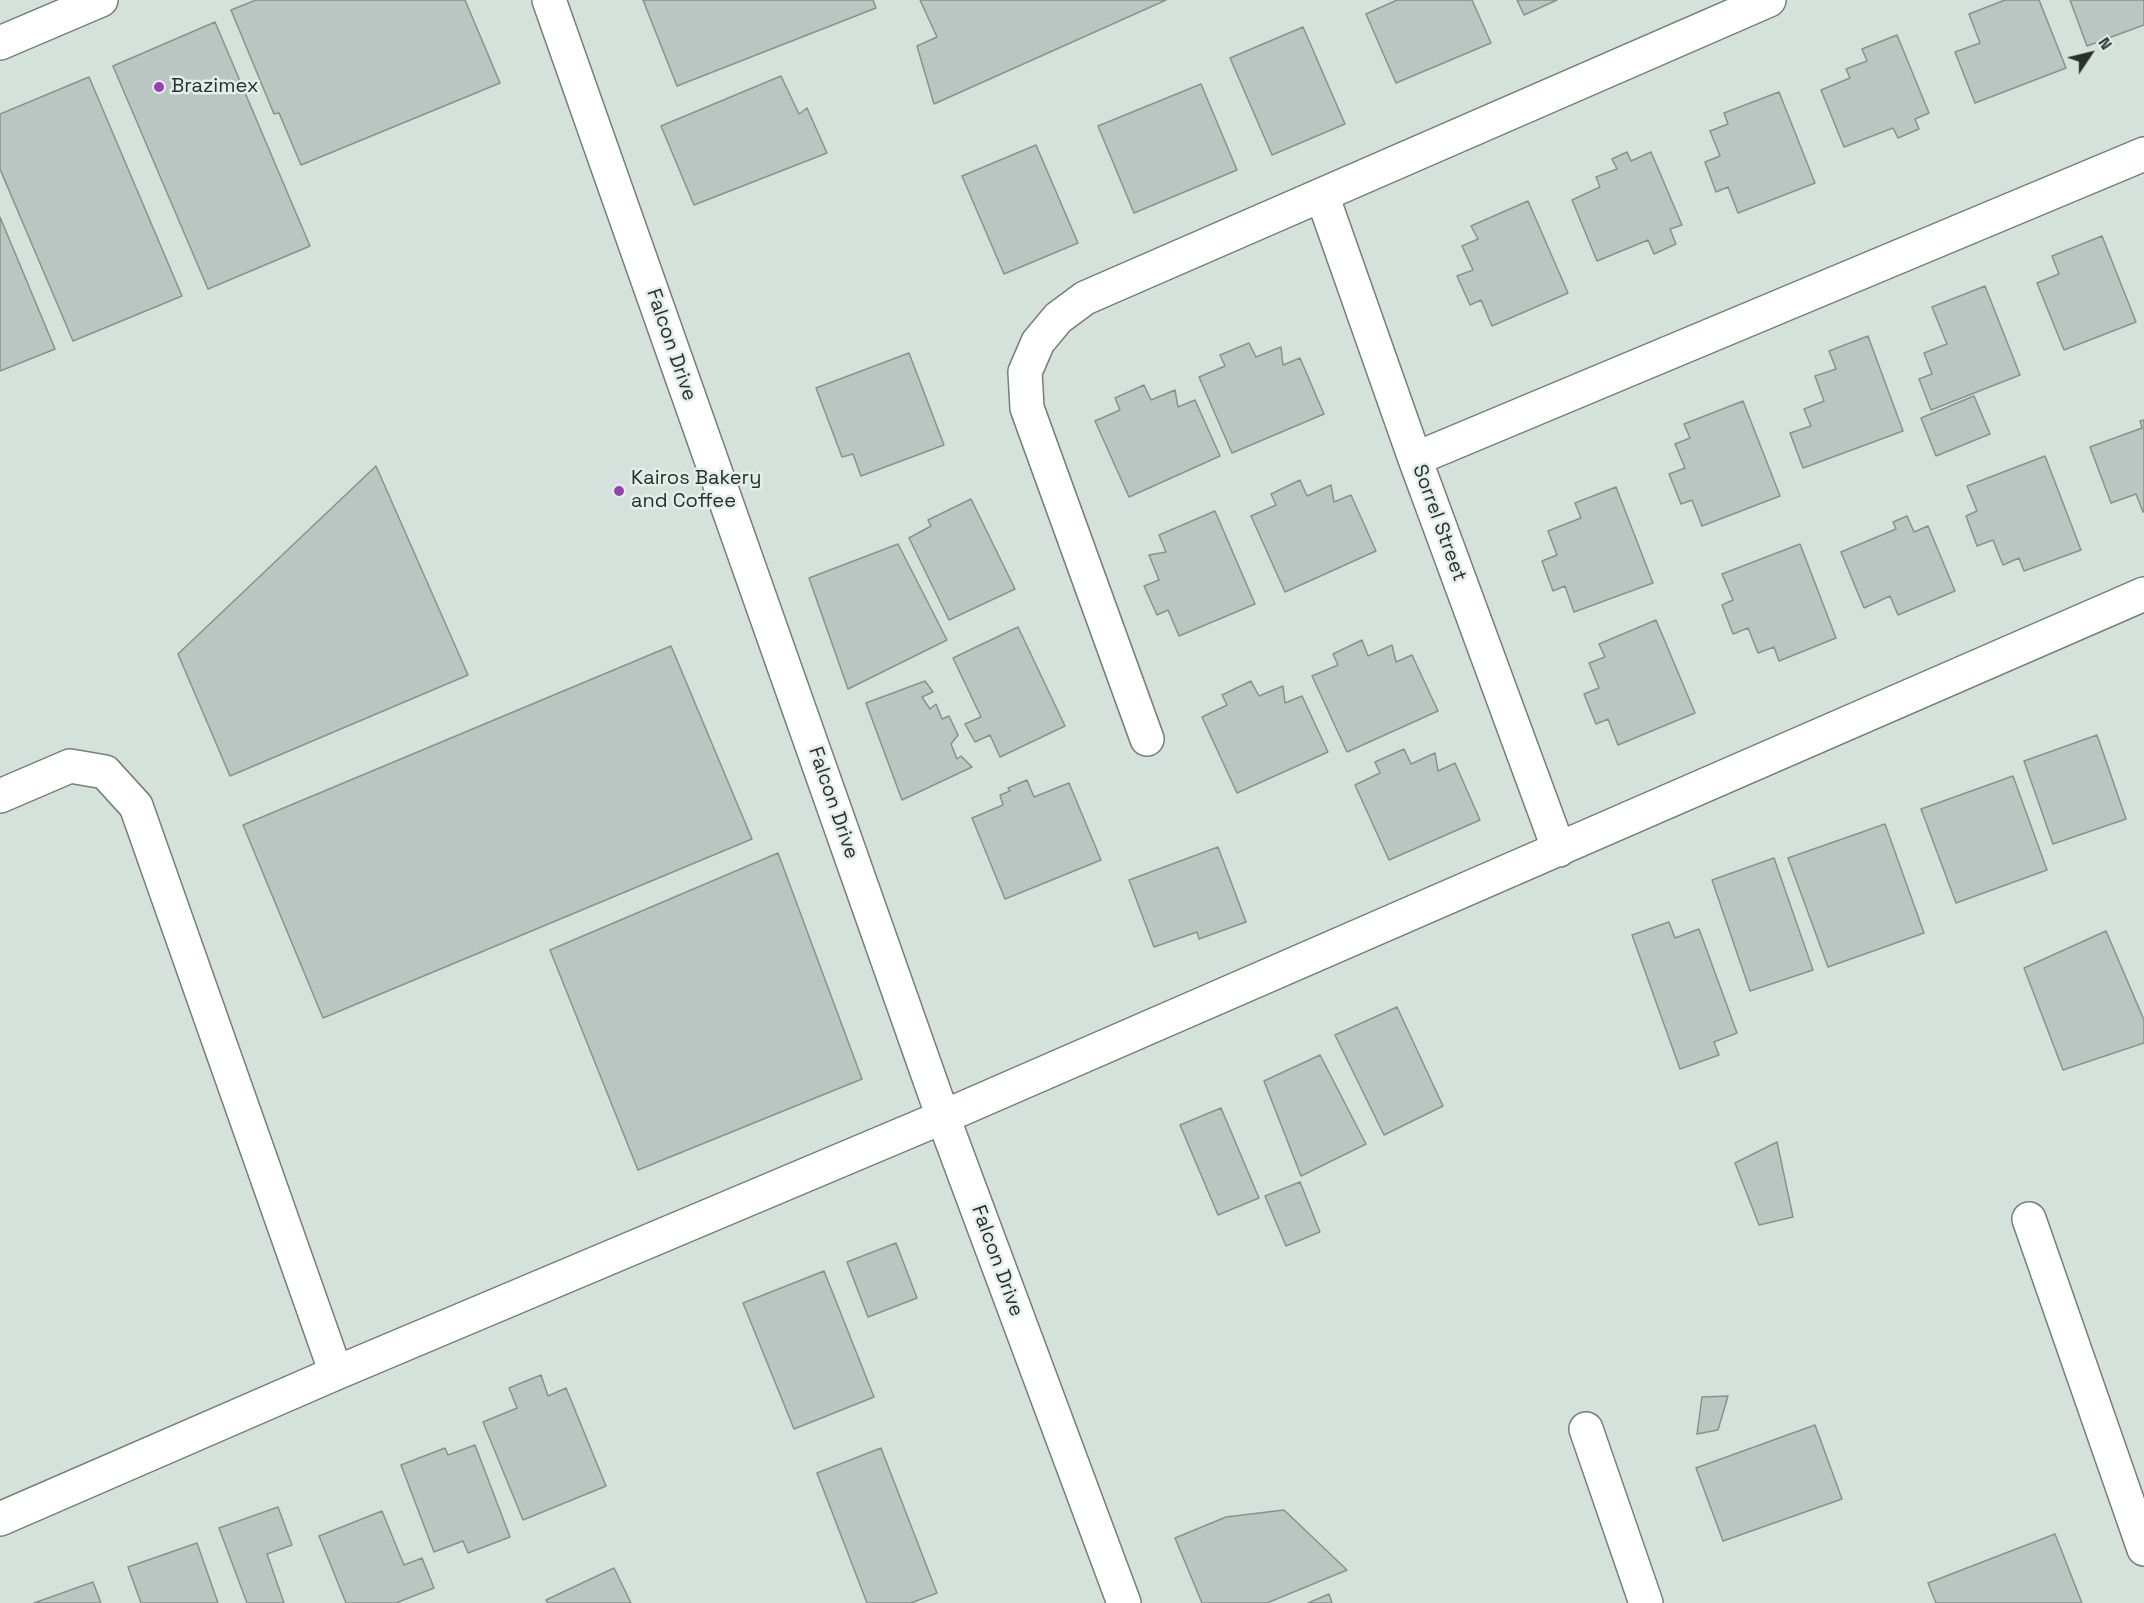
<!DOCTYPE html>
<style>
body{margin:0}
#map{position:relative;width:2144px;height:1603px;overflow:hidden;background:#d5e2dc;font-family:"Space Grotesk",sans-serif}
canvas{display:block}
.north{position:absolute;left:2060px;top:24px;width:60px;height:60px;-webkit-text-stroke:4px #e3efea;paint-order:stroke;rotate:55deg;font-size:16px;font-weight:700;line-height:24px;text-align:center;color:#2a2f2d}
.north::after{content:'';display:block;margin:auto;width:21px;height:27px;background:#2a2f2d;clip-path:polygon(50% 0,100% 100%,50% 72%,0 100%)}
</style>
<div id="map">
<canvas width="2144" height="1603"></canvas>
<div class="north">N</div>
</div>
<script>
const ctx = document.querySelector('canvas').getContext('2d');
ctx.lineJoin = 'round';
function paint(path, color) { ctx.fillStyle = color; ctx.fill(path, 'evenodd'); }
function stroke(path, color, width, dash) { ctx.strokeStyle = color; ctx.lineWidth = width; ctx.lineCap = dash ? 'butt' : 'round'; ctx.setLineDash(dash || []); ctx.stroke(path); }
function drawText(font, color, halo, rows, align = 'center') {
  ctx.font = font + ' "Space Grotesk",sans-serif'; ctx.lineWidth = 5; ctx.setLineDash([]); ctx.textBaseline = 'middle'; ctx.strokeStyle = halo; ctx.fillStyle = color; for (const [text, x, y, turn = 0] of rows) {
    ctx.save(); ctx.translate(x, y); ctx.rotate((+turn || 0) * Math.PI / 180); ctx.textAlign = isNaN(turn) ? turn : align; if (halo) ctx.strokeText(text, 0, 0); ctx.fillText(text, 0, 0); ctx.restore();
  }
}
const building = new Path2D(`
 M 256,0 L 465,0 L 500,83 L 301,165 L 279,113 L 274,114 L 231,10 Z
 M 643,0 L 873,0 L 876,8 L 677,86 Z
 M 920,0 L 1166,0 L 934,104 L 917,46 L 937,37 Z
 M 1397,0 L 1472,0 L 1491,43 L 1396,83 L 1366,14 Z
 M 1517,0 L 1557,0 L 1524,15 Z
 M 2005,0 L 2039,0 L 2066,68 L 1975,103 L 1955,52 L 1980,43 L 1969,14 Z
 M 2070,0 L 2144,0 L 2144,25 L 2087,46 Z
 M 215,22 L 310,246 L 208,289 L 113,66 Z
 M 1303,27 L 1345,124 L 1272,155 L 1230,58 Z
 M 1897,35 L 1929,113 L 1915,119 L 1919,129 L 1898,138 L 1893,128 L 1844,147 L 1821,90 L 1850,78 L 1846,69 L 1867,61 L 1862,49 Z
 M 781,76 L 799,114 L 807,108 L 827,153 L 694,205 L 661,126 Z
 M 89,77 L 182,296 L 73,341 L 0,169 L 0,114 Z
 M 1201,84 L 1237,170 L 1134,213 L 1098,126 Z
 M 1779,92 L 1815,183 L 1738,213 L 1728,187 L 1716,192 L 1705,162 L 1720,156 L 1710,131 L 1728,124 L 1724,113 Z
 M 1036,145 L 1078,243 L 1004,274 L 962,176 Z
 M 1627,152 L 1631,161 L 1651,152 L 1682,225 L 1670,229 L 1676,244 L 1654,254 L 1648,240 L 1597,261 L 1572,200 L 1600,187 L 1596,177 L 1617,169 L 1612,159 Z
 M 1528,201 L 1568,293 L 1492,326 L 1481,300 L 1470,305 L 1457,276 L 1473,270 L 1462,246 L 1478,239 L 1471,226 Z
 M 0,217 L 55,349 L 0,371 Z
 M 2102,236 L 2136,322 L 2064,350 L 2037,283 L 2059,274 L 2052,256 Z
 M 1985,286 L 2020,375 L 1931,410 L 1919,379 L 1932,374 L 1924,353 L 1947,344 L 1932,307 Z
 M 1868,336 L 1903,431 L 1803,468 L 1790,433 L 1811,426 L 1804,409 L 1824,401 L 1815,376 L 1836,369 L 1829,351 Z
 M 1249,343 L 1256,357 L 1281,347 L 1283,365 L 1300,358 L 1324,414 L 1232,453 L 1199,377 L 1225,366 L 1220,355 Z
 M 909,353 L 944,445 L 861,476 L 853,454 L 842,457 L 816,388 Z
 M 1144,385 L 1151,400 L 1175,390 L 1178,407 L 1195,400 L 1220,456 L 1129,497 L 1095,421 L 1120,410 L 1115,398 Z
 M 1974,396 L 1990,434 L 1936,456 L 1921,418 Z
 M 1743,401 L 1780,496 L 1702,526 L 1692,500 L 1681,504 L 1669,474 L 1685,468 L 1675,444 L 1690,438 L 1684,424 Z
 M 2144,420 L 2144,512 L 2143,512 L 2136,494 L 2111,503 L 2090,447 L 2142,428 L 2140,421 Z
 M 2045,456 L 2081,550 L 2024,571 L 2019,558 L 2003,565 L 1993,540 L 1977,546 L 1966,516 L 1977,511 L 1967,486 Z
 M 376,466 L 468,675 L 230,776 L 178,654 Z
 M 1300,480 L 1307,496 L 1331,485 L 1334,502 L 1351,495 L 1376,551 L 1285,592 L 1251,516 L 1276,505 L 1271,494 Z
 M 1616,487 L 1653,583 L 1574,612 L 1565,586 L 1553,591 L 1542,561 L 1557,555 L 1548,531 L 1581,518 L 1575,503 Z
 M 971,499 L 1015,589 L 949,620 L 909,538 L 931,526 L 928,520 Z
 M 1215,511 L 1255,604 L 1179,636 L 1168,610 L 1157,615 L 1144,586 L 1159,580 L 1149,555 L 1166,552 L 1159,535 Z
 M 1907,516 L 1914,532 L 1928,526 L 1955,591 L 1898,615 L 1890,596 L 1864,608 L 1841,552 L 1896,529 L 1893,522 Z
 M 898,544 L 947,640 L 848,689 L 809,578 Z
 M 1800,544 L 1836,638 L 1779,661 L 1774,647 L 1758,653 L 1748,628 L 1733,634 L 1722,605 L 1733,600 L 1722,574 Z
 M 1656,620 L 1695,713 L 1618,745 L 1608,719 L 1596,724 L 1584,694 L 1599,688 L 1589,663 L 1605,657 L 1599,644 Z
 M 1018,627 L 1065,726 L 1000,757 L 990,735 L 975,742 L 965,724 L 981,717 L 953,658 Z
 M 1362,640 L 1368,656 L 1392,645 L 1396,662 L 1412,655 L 1438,711 L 1347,752 L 1312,676 L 1338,665 L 1333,654 Z
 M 671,646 L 752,839 L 323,1018 L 243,825 Z
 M 925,681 L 933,692 L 922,697 L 930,709 L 936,704 L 942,719 L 949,716 L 958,735 L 951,744 L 957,759 L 961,756 L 972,767 L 902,800 L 866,703 Z
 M 1251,681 L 1259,696 L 1283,686 L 1285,703 L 1302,696 L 1328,752 L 1237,793 L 1202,717 L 1227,705 L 1222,695 Z
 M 2097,735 L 2126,819 L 2053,844 L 2024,761 Z
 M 1404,749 L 1411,764 L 1435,753 L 1438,771 L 1455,763 L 1480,820 L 1389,860 L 1355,785 L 1380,773 L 1375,762 Z
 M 2013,776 L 2047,870 L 1956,903 L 1921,809 Z
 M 1027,780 L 1034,797 L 1069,783 L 1101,860 L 1005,899 L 972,818 L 1003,805 L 1000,795 L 1010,791 L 1008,788 Z
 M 1885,824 L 1924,933 L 1828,967 L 1788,858 Z
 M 1218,847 L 1246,922 L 1199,939 L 1197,932 L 1154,947 L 1129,880 Z
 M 778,853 L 862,1079 L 638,1170 L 550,950 Z
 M 1774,858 L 1813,970 L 1750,991 L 1712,880 Z
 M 1669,922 L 1675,938 L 1699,929 L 1737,1033 L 1714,1042 L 1719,1055 L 1680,1069 L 1632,935 Z
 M 2106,931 L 2144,1020 L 2144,1043 L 2063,1070 L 2024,968 Z
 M 1397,1007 L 1443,1106 L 1384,1135 L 1335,1035 Z
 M 1320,1055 L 1366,1144 L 1301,1176 L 1264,1081 Z
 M 1221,1108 L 1259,1198 L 1218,1215 L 1180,1125 Z
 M 1777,1142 L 1793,1217 L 1759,1225 L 1735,1163 Z
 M 1300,1182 L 1320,1232 L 1286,1246 L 1265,1196 Z
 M 896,1243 L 917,1298 L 868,1317 L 847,1262 Z
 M 824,1271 L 874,1397 L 794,1429 L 743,1303 Z
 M 541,1375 L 548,1396 L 566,1388 L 606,1486 L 523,1520 L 483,1422 L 517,1408 L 509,1388 Z
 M 1728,1396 L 1718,1430 L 1697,1434 L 1702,1397 Z
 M 1815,1425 L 1842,1499 L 1723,1541 L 1696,1468 Z
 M 475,1445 L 510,1537 L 468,1553 L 463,1541 L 434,1552 L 401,1465 L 445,1448 L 448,1455 Z
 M 881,1448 L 937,1593 L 911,1603 L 867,1603 L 817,1473 Z
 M 278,1507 L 292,1545 L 267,1554 L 284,1603 L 247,1603 L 219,1528 Z
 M 1284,1510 L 1347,1570 L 1267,1603 L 1202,1603 L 1175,1538 L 1226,1517 Z
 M 382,1511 L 404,1565 L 422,1558 L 434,1588 L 396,1603 L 346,1603 L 319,1536 Z
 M 2055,1534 L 2082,1603 L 1936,1603 L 1928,1583 Z
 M 197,1543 L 218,1603 L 141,1603 L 128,1567 Z
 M 614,1568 L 631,1603 L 548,1603 L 546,1600 Z
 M 93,1582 L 101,1603 L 34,1603 Z
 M 1329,1594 L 1332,1603 L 1308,1603 Z`);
const minor = new Path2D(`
 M 549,0 L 943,1117 L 1124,1603
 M 0,43 L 101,0
 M 1322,195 L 1415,459 L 1559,850
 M 1415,459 L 2144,154
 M 1147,739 L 1027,408 L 1025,372 L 1038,342 L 1058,318 L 1085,298 L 1769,0
 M 0,796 L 70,766 L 105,772 L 136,806 L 336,1373
 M 2029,1219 L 2144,1549
 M 1586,1429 L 1646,1603
 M 0,1519 L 336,1373 L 943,1117 L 2144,594`);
const markers = [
 [159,87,6,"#9741af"],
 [619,491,6,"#9741af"]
];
const poiNames = [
 ["Brazimex",171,87],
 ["Kairos Bakery",631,479],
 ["and Coffee",631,502]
];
const streetNames = [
 ["Falcon Drive",671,345,71],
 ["Sorrel Street",1439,523,70],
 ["Falcon Drive",833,803,71],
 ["Falcon Drive",997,1261,70]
];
paint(building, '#bac6c1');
stroke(building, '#87938e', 1.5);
stroke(minor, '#747f7a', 36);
stroke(minor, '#fff', 33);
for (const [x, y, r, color] of markers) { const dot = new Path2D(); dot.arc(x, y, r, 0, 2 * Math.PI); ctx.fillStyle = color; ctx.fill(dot); stroke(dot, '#e3efea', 2); }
drawText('20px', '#2a2f2d', '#e3efea', poiNames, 'left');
drawText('20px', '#2a2f2d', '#e3efea', streetNames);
</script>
